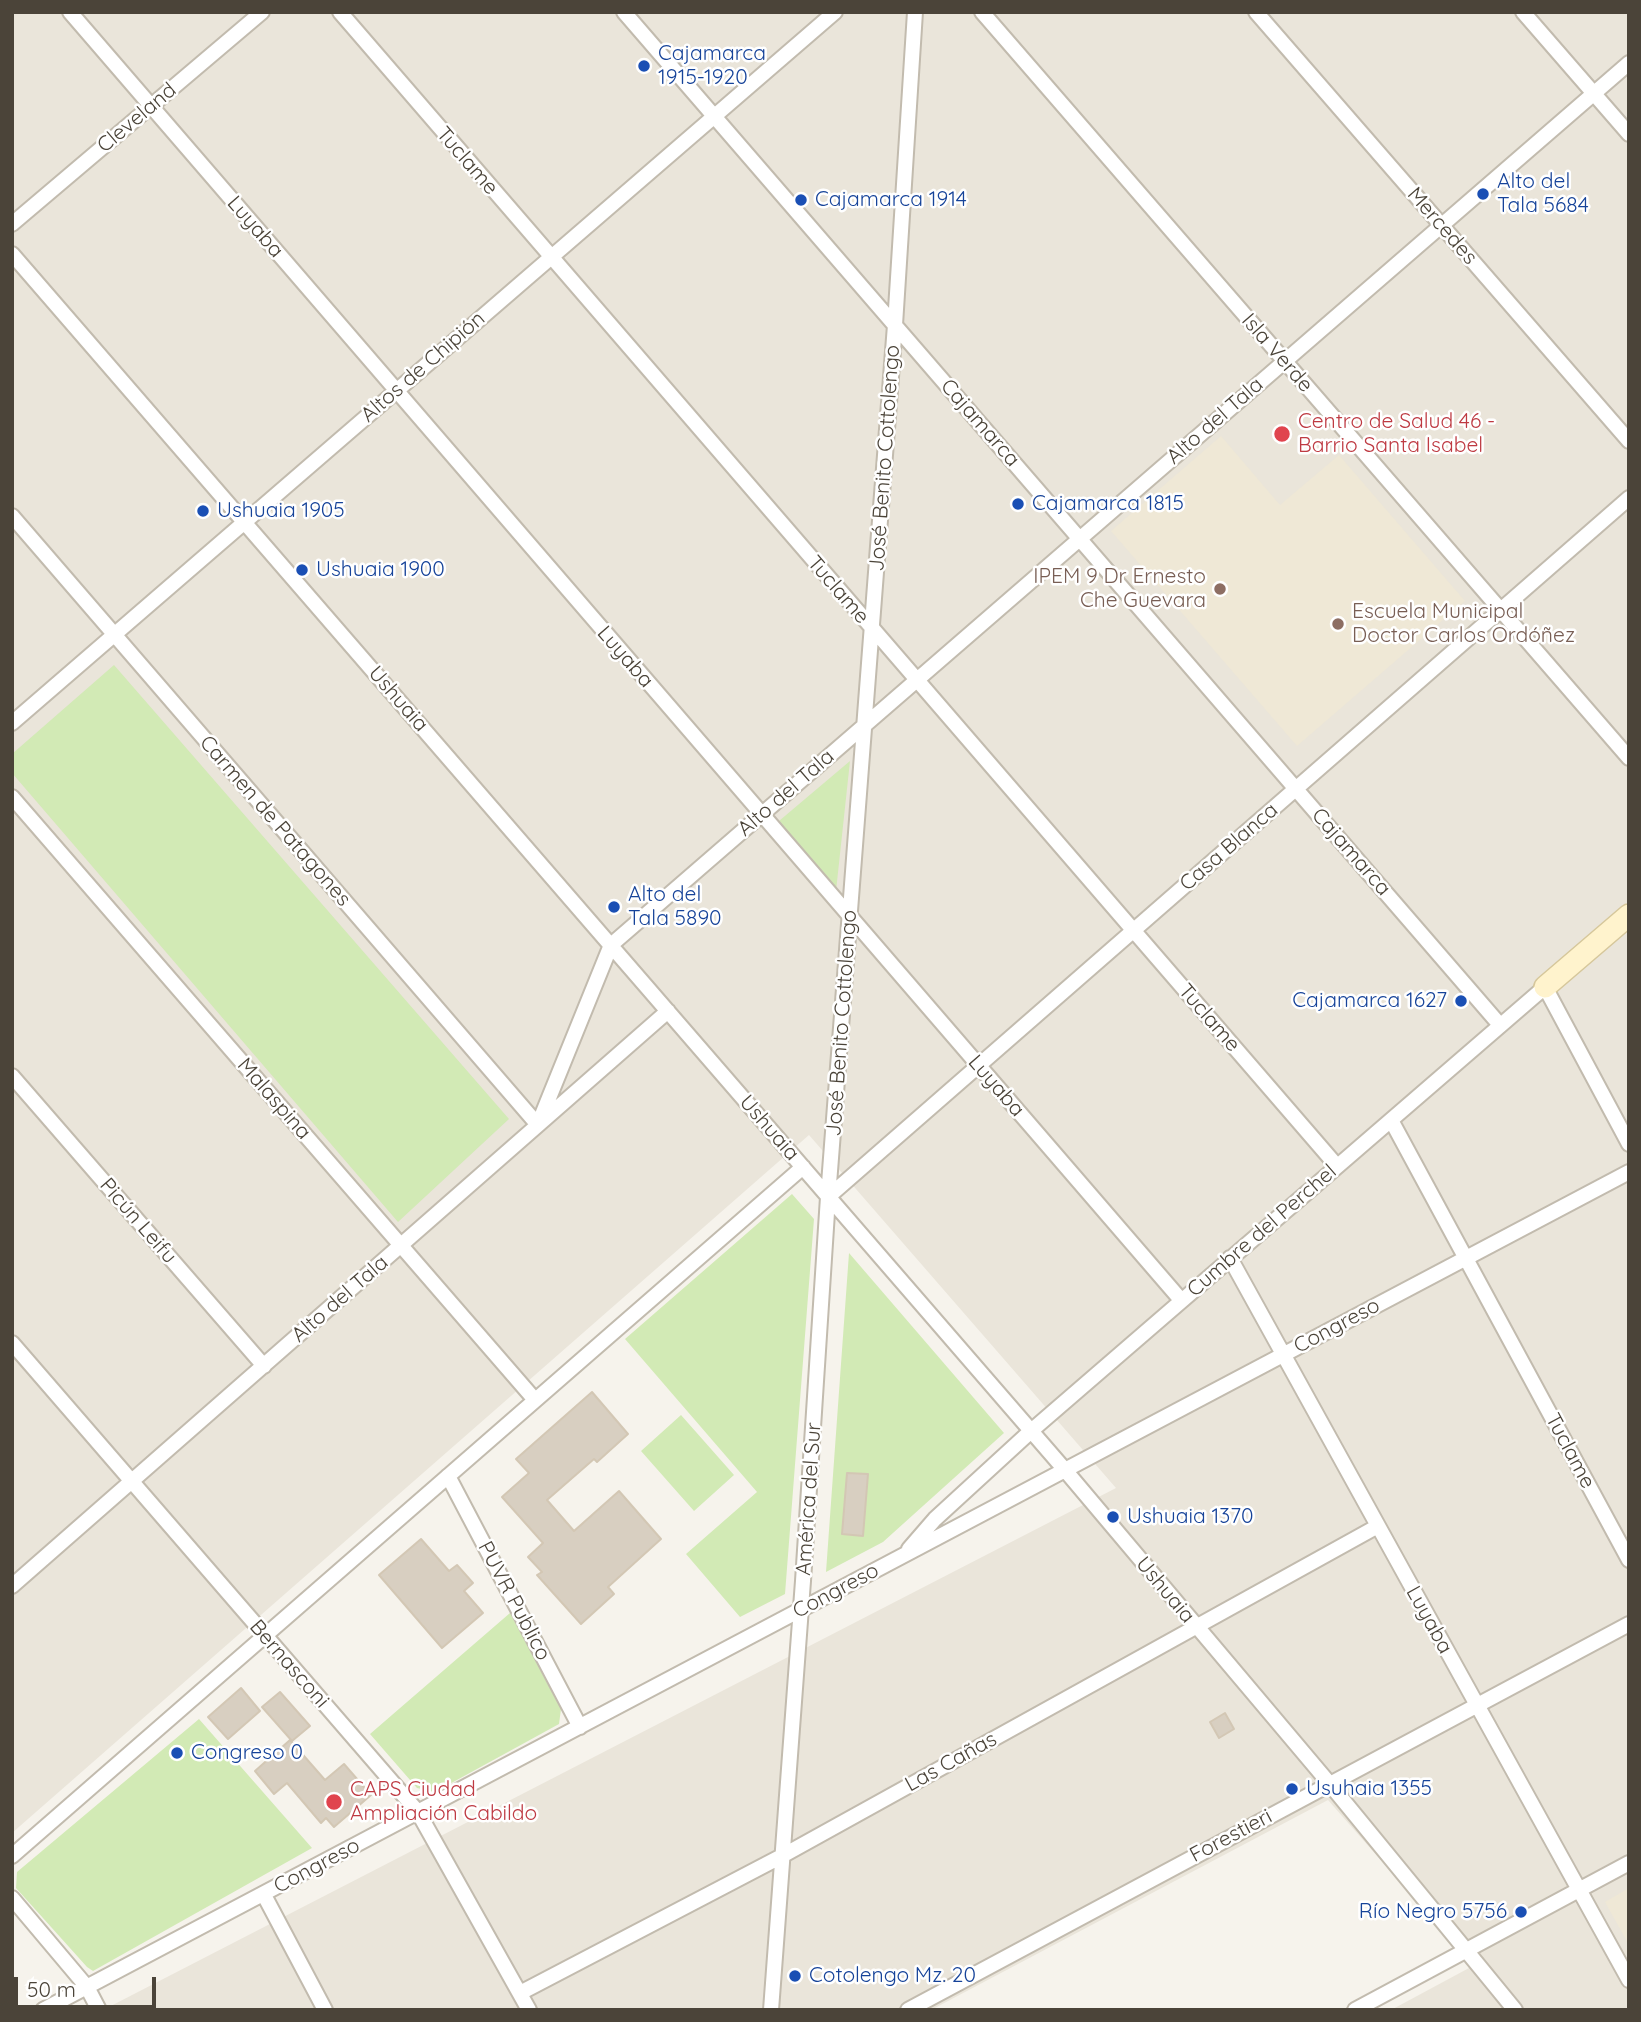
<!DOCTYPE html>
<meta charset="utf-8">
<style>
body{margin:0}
#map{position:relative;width:1641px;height:2022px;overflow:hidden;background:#f6f3ec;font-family:Quicksand,sans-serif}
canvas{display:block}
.frame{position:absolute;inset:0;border:14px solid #4b4439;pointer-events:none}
.scale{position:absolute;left:14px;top:1977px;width:142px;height:32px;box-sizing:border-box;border:4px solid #4b4439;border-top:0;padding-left:9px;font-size:21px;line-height:24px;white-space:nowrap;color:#4b4439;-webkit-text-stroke:5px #fff;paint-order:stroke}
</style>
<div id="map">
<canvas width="1641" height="2022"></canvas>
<div class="frame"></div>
<div class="scale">50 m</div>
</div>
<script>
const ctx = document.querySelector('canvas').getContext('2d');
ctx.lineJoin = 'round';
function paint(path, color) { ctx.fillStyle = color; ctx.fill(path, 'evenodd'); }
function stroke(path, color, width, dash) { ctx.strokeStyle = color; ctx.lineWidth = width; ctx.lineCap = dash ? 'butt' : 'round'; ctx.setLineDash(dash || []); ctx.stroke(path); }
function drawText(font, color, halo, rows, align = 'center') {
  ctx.font = font + ' Quicksand,sans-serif'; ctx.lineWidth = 5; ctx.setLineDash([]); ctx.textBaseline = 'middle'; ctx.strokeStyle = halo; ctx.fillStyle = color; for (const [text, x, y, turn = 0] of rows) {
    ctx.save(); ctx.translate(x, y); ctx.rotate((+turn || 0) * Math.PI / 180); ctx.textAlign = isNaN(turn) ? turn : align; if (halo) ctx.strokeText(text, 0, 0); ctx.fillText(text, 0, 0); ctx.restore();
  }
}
const residential = new Path2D(`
 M 12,12 L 1629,12 L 1629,2010 L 1391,2010 L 1469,1968 L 1449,1938 L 1328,1800 L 931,2010 L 103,2010 L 1116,1488 L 809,1135 L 12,1833 Z`);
const education = new Path2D(`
 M 1221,436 L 1280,505 L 1339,455 L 1465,601 L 1297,746 L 1111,531 Z
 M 1629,1888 L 1629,1945 L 1605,1902 Z`);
const green = new Path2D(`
 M 114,665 L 509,1119 L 398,1222 L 12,773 L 12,754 Z
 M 850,761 L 836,891 L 779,821 Z
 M 792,1194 L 814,1219 L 785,1594 L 740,1617 L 686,1554 L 757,1492 L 625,1339 Z
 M 849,1253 L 1004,1433 L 883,1542 L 826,1572 Z
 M 681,1415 L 734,1475 L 694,1511 L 641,1451 Z
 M 510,1613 L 561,1709 L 559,1724 L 435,1792 L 417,1788 L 370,1734 Z
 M 199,1719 L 312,1848 L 93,1971 L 87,1967 L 16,1888 L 17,1872 Z`);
const building = new Path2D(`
 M 592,1392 L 628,1434 L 597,1462 L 594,1459 L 547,1500 L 574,1531 L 619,1491 L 661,1539 L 608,1587 L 614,1594 L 581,1624 L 537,1575 L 542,1572 L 528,1557 L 543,1543 L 502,1497 L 529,1473 L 516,1459 Z
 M 847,1473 L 868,1474 L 863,1536 L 842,1534 Z
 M 421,1539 L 449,1571 L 457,1565 L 473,1583 L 464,1591 L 483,1613 L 442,1648 L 379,1575 Z
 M 241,1688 L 260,1711 L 228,1739 L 208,1717 Z
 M 280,1692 L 310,1726 L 292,1741 L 262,1707 Z
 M 1225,1713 L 1234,1729 L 1219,1738 L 1210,1722 Z
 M 290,1740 L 325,1780 L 344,1764 L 371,1795 L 334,1827 L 326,1818 L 321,1823 L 287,1783 L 274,1794 L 255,1771 Z`);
const street = new Path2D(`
 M 70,12 L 1181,1300
 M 340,12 L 1337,1166
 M 624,12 L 1500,1025
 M 982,12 L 1629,758
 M 1256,12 L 1629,441
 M 1523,12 L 1629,134
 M 12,224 L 262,12
 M 12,254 L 1065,1470 L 1329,1783 L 1515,2010
 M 12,516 L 538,1125 L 611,945 L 1629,63
 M 12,723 L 835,12
 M 12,797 L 535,1400
 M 12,1076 L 264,1366
 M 1391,1120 L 1629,1560
 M 828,1197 L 1629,498
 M 1230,1258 L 1629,1980
 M 12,1343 L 418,1812 L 529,2010
 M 448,1476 L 580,1727
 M 909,1549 L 935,1519 L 1031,1431 L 1545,987 L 1629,1144
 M 12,1586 L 668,1011
 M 12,1856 L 803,1167
 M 264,1895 L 325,2010
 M 12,1898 L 87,1987 L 99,2010
 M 520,1993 L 782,1856 L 1378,1526
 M 43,2010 L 1629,1172
 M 771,2010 L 803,1581 L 828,1197 L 895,325 L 915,12
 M 908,2010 L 1629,1624
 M 1355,2010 L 1629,1863`);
const secondary = new Path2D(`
 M 1545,987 L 1629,915`);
const markers = [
 [644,66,7,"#1a4fb4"],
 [1483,194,7,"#1a4fb4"],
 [801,200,7,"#1a4fb4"],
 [1282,434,9,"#e0444e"],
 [1018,504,7,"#1a4fb4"],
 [203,511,7,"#1a4fb4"],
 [302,570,7,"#1a4fb4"],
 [1220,589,7,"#8d6e63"],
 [1338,624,7,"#8d6e63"],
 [614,907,7,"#1a4fb4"],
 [1461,1001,7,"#1a4fb4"],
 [1113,1517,7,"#1a4fb4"],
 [177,1753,7,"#1a4fb4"],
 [1292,1789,7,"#1a4fb4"],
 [334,1802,9,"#e0444e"],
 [1521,1912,7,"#1a4fb4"],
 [795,1976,7,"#1a4fb4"]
];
const transitNames = [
 ["Cajamarca",658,54],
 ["1915-1920",658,78],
 ["Alto del",1497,182],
 ["Tala 5684",1497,206],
 ["Cajamarca 1914",815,200],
 ["Cajamarca 1815",1032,504],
 ["Ushuaia 1905",217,511],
 ["Ushuaia 1900",316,570],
 ["Alto del",628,895],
 ["Tala 5890",628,919],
 ["Cajamarca 1627",1447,1001,"right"],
 ["Ushuaia 1370",1127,1517],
 ["Congreso 0",191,1753],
 ["Usuhaia 1355",1306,1789],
 ["Río Negro 5756",1507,1912,"right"],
 ["Cotolengo Mz. 20",809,1976]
];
const streetNames = [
 ["Cleveland",137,118,-40],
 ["Tuclame",467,161,49],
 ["Mercedes",1442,226,49],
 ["Luyaba",255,227,49],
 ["Isla Verde",1277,353,49],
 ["Altos de Chipión",423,367,-41],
 ["Alto del Tala",1215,421,-41],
 ["Cajamarca",980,423,49],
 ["José Benito Cottolengo",885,458,-86],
 ["Tuclame",838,590,49],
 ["Luyaba",625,657,49],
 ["Ushuaia",398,699,49],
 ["Alto del Tala",786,793,-41],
 ["Carmen de Patagones",275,821,49],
 ["Casa Blanca",1229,847,-41],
 ["Cajamarca",1351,852,49],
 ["Tuclame",1209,1018,49],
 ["José Benito Cottolengo",842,1023,-86],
 ["Luyaba",996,1086,49],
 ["Malaspina",274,1099,49],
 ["Ushuaia",769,1128,49],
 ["Picún Leifu",138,1221,49],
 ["Cumbre del Perchel",1262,1231,-41],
 ["Alto del Tala",340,1299,-41],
 ["Congreso",1337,1326,-28],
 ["Tuclame",1570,1451,62],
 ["América del Sur",809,1499,-86],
 ["Ushuaia",1165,1590,50],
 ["Congreso",836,1591,-28],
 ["PUVR Publico",514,1601,62],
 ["Luyaba",1429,1620,61],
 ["Bernasconi",289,1664,49],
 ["Las Cañas",951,1762,-29],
 ["Forestieri",1231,1836,-28],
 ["Congreso",317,1866,-28]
];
const healthNames = [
 ["Centro de Salud 46 -",1298,422],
 ["Barrio Santa Isabel",1298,446],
 ["CAPS Ciudad",350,1790],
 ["Ampliación Cabildo",350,1814]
];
const educationNames = [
 ["IPEM 9 Dr Ernesto",1206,577],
 ["Che Guevara",1206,601],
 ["Escuela Municipal",1352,612,"left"],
 ["Doctor Carlos Ordóñez",1352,636,"left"]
];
paint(residential, '#eae5da');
paint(education, '#efe8d6');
paint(green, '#d2eab5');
paint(building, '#d8cfc1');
stroke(building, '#d3c7b4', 2);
stroke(street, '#c2bbae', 18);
stroke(secondary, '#d6c79b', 24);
stroke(street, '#fff', 14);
stroke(secondary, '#fff3cd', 21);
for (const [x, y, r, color] of markers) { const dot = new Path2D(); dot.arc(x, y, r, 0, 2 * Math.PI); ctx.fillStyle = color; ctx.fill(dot); stroke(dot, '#fff', 2.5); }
drawText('21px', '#164399', '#fff', transitNames, 'left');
drawText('21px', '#4b4439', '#fff', streetNames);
drawText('21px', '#be3a42', '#fff', healthNames, 'left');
drawText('21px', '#785e54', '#fff', educationNames, 'right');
</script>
